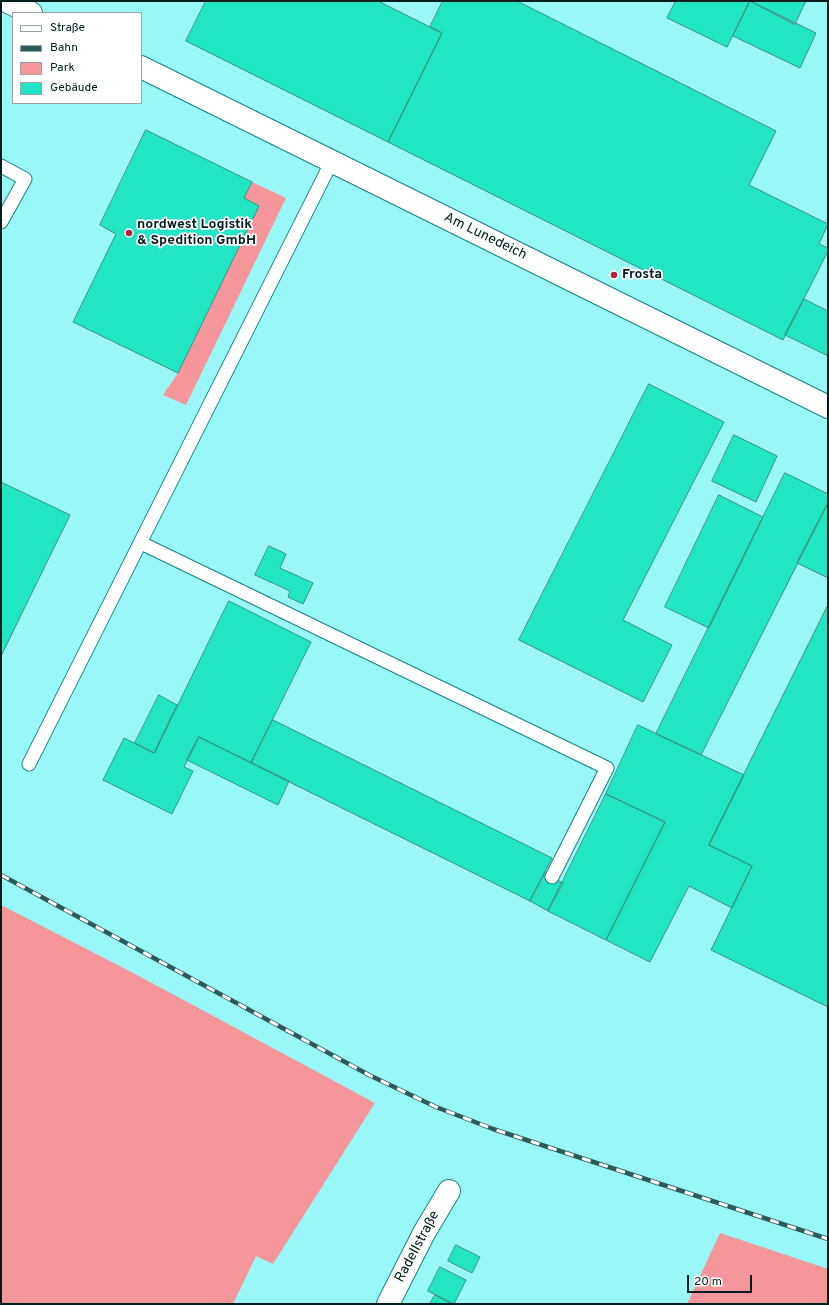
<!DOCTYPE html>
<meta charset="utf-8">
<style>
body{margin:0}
#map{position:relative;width:829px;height:1305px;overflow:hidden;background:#99f7f8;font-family:Overpass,sans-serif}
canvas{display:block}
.frame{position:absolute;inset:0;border:2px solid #001d1e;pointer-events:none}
.legend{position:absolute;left:12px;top:12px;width:130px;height:92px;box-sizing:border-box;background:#fff;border:1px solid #99a5a5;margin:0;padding:5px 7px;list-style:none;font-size:12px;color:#001d1e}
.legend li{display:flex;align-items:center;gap:8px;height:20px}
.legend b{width:20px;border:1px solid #99a5a5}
.scale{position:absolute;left:687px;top:1275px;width:65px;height:18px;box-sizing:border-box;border:2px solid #001d1e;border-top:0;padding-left:5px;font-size:12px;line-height:14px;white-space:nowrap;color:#001d1e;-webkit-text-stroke:3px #fff;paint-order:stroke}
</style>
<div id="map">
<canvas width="829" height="1305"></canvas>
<div class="frame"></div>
<ul class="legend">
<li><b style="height:5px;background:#fff"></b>Straße</li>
<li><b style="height:5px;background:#2b5a5b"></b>Bahn</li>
<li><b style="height:11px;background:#f5969a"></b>Park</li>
<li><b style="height:11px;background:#22e5c4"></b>Gebäude</li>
</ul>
<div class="scale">20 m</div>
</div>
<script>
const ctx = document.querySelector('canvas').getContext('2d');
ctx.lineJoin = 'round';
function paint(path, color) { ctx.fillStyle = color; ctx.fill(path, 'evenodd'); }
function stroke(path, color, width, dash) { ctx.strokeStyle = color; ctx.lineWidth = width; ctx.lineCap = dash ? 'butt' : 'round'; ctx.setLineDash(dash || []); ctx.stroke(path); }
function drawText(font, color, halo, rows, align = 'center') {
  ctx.font = font + ' Overpass,sans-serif'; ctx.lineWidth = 3.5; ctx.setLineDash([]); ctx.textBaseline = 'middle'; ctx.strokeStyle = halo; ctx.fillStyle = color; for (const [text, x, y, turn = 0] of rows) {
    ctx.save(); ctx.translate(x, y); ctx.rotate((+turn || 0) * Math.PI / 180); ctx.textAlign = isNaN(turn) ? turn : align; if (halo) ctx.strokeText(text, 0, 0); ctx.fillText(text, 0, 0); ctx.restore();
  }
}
const green = new Path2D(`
 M 252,182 L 286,198 L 186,405 L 163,395 L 178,373 L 259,206 L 244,198 Z
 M 1,905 L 137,975 L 375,1103 L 273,1264 L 256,1256 L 233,1304 L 1,1304 Z
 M 720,1233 L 828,1269 L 828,1304 L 687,1304 Z`);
const building = new Path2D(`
 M 206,1 L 378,1 L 442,33 L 388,142 L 186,41 Z
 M 443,1 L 517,1 L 776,131 L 749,185 L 828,224 L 819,244 L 828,248 L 828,251 L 783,340 L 388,142 L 442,33 L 430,27 Z
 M 676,1 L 750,1 L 727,47 L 667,18 Z
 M 750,1 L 816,33 L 800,68 L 733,36 Z
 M 750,1 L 806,1 L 795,24 Z
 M 146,130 L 252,182 L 244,198 L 259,206 L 178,373 L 73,322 L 116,234 L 100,225 Z
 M 804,299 L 828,311 L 828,356 L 785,335 Z
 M 649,384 L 724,422 L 623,620 L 672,645 L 643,702 L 519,640 Z
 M 734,435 L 777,456 L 756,502 L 712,481 Z
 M 785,473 L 828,494 L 828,503 L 701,755 L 656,734 Z
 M 1,482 L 70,515 L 1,656 Z
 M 719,495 L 763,517 L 709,628 L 665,607 Z
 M 828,503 L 828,578 L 797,563 Z
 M 269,546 L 286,554 L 280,568 L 313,583 L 303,604 L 288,597 L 290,591 L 255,575 Z
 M 229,601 L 311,642 L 251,763 L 199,737 L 184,767 L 193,771 L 172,814 L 103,780 L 124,738 L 154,753 Z
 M 828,605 L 828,1007 L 711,950 L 752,866 L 709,845 Z
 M 159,695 L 177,705 L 154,753 L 135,743 Z
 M 273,720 L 552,858 L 530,901 L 251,763 Z
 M 638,725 L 744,775 L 709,845 L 752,866 L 732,908 L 689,886 L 650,962 L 606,940 L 665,822 L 606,794 Z
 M 199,737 L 289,781 L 278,805 L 187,760 Z
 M 606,794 L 665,822 L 606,940 L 548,911 Z
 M 545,873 L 563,883 L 548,911 L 530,901 Z
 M 456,1245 L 480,1257 L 472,1273 L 448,1261 Z
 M 440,1267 L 466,1280 L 454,1304 L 428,1291 Z
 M 435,1295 L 452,1304 L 430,1304 Z`);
const lane = new Path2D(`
 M 1,166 L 25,179 L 1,222
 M 141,543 L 607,768 L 552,877
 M 29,764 L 332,161`);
const street = new Path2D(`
 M 388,1304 L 424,1233 L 449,1191`);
const secondary = new Path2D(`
 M 6,1 L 31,13
 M 141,67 L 828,407`);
const rail = new Path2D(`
 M 1,875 L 369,1075 L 436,1107 L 493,1129 L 828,1239`);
const markers = [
 [129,233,4,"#b4213d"],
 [614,275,4,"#b4213d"]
];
const poiNames = [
 ["nordwest Logistik",137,225],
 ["& Spedition GmbH",137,241],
 ["Frosta",622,275]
];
const streetNames = [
 ["Am Lunedeich",485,237,26],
 ["Radellstraße",418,1247,-62]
];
paint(green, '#f5969a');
paint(building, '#22e5c4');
stroke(building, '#38917e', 1);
stroke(lane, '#178284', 15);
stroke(street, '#178284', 24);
stroke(secondary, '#178284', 24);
stroke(lane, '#fff', 13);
stroke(street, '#fff', 22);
stroke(secondary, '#fff', 22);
stroke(rail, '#2b5a5b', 4.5);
stroke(rail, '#fff', 3, [9]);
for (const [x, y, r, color] of markers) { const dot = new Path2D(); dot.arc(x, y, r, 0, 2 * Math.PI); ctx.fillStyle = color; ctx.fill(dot); stroke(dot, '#fff', 1.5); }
drawText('bold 14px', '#001d1e', '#fff', poiNames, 'left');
drawText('14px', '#001d1e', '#fff', streetNames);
</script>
